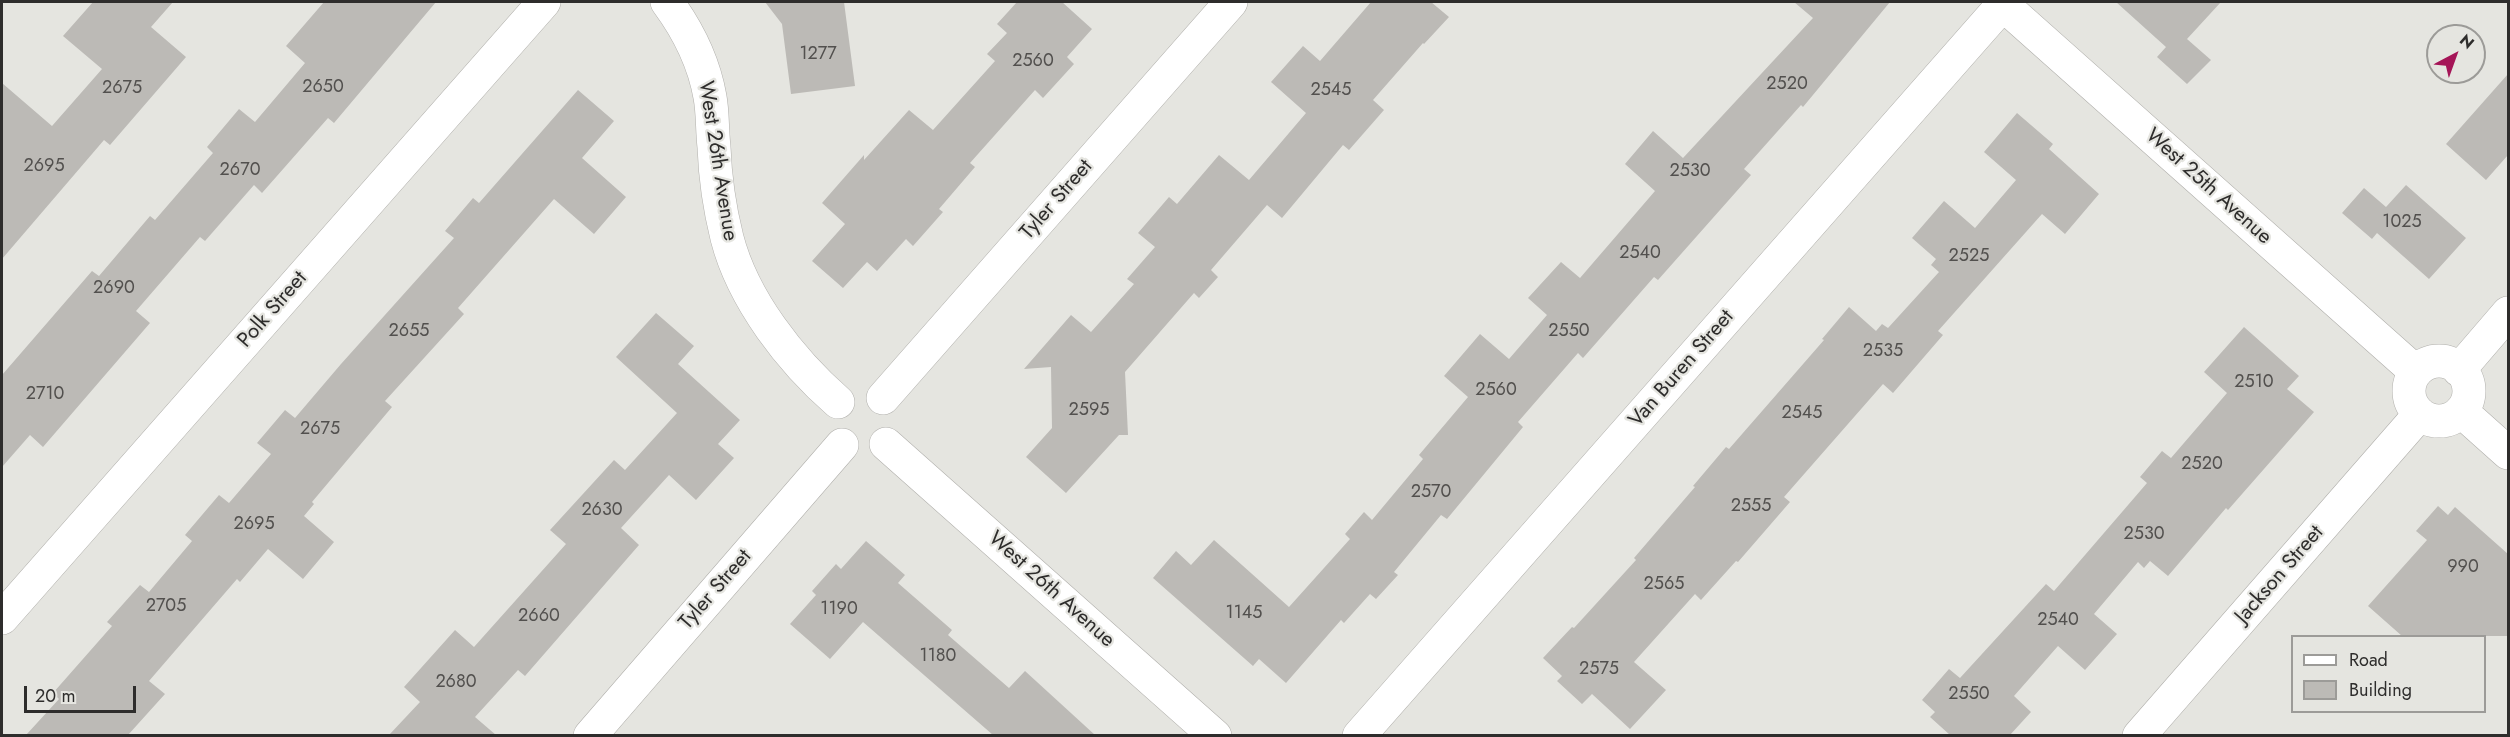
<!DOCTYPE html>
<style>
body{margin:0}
#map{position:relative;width:2510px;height:737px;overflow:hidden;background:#e5e5e0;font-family:Jost,sans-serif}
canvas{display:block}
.frame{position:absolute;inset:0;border:3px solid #2e2d2c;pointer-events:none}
.legend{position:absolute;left:2291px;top:635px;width:195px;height:78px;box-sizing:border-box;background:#e5e5e0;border:2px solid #9c9b98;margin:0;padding:8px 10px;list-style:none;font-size:18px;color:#2e2d2c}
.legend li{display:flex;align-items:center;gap:12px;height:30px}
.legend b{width:30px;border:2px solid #9c9b98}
.north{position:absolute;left:2426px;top:24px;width:60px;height:60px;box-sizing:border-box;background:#e5e5e0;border:2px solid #9c9b98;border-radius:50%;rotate:41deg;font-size:16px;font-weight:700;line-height:24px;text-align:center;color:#2e2d2c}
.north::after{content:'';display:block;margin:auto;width:21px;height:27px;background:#a51557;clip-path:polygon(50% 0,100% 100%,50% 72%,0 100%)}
.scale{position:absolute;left:24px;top:686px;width:112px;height:27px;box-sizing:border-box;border:3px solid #2e2d2c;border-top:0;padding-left:8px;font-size:18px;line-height:21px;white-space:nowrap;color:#2e2d2c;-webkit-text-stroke:4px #e5e5e0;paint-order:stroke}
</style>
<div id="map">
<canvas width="2510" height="737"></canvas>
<div class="frame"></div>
<ul class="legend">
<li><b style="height:8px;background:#fff"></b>Road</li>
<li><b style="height:16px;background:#bcbab6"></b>Building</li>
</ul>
<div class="north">N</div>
<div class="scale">20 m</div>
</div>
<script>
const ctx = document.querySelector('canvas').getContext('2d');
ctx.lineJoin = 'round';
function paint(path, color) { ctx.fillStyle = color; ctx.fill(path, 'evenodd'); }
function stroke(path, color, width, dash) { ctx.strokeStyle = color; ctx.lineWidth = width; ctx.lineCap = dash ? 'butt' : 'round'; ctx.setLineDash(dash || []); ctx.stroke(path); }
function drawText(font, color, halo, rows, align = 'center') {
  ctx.font = font + ' Jost,sans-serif'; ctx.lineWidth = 4.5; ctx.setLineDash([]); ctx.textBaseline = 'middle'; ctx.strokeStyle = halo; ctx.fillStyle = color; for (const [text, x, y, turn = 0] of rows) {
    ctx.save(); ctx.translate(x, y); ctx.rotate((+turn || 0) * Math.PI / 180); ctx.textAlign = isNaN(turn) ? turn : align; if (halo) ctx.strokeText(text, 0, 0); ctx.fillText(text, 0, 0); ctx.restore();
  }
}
const building = new Path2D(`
 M 93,2 L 173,2 L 151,27 L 186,57 L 110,145 L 104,140 L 2,259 L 2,83 L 52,126 L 102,69 L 63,36 Z
 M 324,2 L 436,2 L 334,123 L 328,118 L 262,193 L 254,185 L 205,241 L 200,237 L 136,311 L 150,323 L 43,447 L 30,435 L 2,467 L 2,375 L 92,271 L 99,276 L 150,216 L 155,220 L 213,153 L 207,147 L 239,109 L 255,122 L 305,63 L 286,46 Z
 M 765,2 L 844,2 L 855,86 L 791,94 L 782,24 Z
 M 1017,2 L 1062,2 L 1092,29 L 1067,57 L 1074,64 L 1043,98 L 1035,90 L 970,163 L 975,167 L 939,209 L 943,212 L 913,246 L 906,239 L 877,271 L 867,262 L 843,288 L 812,261 L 845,224 L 822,203 L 864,155 L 864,160 L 909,110 L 933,130 L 995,61 L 987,54 L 1007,33 L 997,24 Z
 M 1371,2 L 1431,2 L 1449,17 L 1424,44 L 1423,43 L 1373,100 L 1384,110 L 1349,150 L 1343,145 L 1282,218 L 1267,205 L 1211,270 L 1218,277 L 1199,298 L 1194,293 L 1125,372 L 1128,435 L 1119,435 L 1066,493 L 1026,457 L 1052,428 L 1051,367 L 1024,369 L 1071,315 L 1091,332 L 1134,284 L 1127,279 L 1155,247 L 1138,233 L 1169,197 L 1177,204 L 1219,155 L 1249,180 L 1306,113 L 1271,82 L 1303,46 L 1320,61 Z
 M 1794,2 L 1890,2 L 1803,107 L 1801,105 L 1744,169 L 1751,175 L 1658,280 L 1654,277 L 1583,358 L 1578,353 L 1518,422 L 1523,427 L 1447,519 L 1441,515 L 1394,572 L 1398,575 L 1376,599 L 1370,594 L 1344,623 L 1341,620 L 1286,683 L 1259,659 L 1253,666 L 1153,578 L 1176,551 L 1191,565 L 1214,540 L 1289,607 L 1350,539 L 1345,534 L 1364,512 L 1372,520 L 1423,459 L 1419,455 L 1468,397 L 1444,376 L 1480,334 L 1509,359 L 1547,315 L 1528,298 L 1561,262 L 1580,278 L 1655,191 L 1625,164 L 1653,131 L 1683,158 L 1813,18 Z
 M 2116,2 L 2221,2 L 2187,39 L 2211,60 L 2187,84 L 2157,57 L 2166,47 Z
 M 2508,74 L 2508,155 L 2486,180 L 2446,144 Z
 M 578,90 L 614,121 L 582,158 L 626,197 L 594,234 L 554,199 L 458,308 L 464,314 L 385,401 L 392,407 L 312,502 L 314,504 L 304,516 L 334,542 L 303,579 L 268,549 L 240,582 L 237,579 L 149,681 L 165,694 L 128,735 L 26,735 L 59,699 L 53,693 L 112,626 L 107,622 L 140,585 L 149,592 L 192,541 L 185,535 L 219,495 L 229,503 L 271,454 L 257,443 L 285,410 L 295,418 L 341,364 L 454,238 L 445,231 L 473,198 L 479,203 Z
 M 2017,113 L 2053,144 L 2049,149 L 2099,194 L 2065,234 L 2042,214 L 1938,331 L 1943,335 L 1893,393 L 1883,384 L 1784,497 L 1790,502 L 1738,562 L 1736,561 L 1701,600 L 1695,594 L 1634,662 L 1666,690 L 1630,729 L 1592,694 L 1582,704 L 1557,681 L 1562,676 L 1543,658 L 1572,627 L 1574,628 L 1636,560 L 1634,558 L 1695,487 L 1693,486 L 1726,447 L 1729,449 L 1824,340 L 1822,339 L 1849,307 L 1876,331 L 1882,324 L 1888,328 L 1939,272 L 1931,265 L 1936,259 L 1912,238 L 1944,201 L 1975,228 L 2016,180 L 1984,152 Z
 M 2406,185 L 2466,238 L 2429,279 L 2377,233 L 2372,239 L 2342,213 L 2364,188 L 2386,207 Z
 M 656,313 L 694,346 L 678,364 L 740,420 L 718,444 L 734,458 L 696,500 L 669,475 L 621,528 L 639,545 L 525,676 L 518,670 L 475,717 L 496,735 L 389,735 L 420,702 L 404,687 L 455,630 L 474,647 L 566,544 L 550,530 L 614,460 L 625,470 L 677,413 L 616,357 Z
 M 2244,327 L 2299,376 L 2287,389 L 2314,412 L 2228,510 L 2226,508 L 2168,576 L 2150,561 L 2144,568 L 2138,562 L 2094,614 L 2117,634 L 2085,670 L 2058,646 L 2014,696 L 2031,712 L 2010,735 L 1950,735 L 1930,717 L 1935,712 L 1922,700 L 1949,669 L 1960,678 L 2046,584 L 2054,591 L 2147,483 L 2140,477 L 2162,451 L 2171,458 L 2227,393 L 2204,372 Z
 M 2438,506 L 2448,515 L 2455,507 L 2508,554 L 2508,636 L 2402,636 L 2368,606 L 2427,540 L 2416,531 Z
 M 866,541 L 905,575 L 898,583 L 952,630 L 948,635 L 1009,688 L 1025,671 L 1095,735 L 993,735 L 863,622 L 830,659 L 790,624 L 816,595 L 812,591 L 836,564 L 841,569 Z`);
const street = new Path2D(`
 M 667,2 C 687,29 704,63 710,97 C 713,113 712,130 714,147 C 715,175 720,210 727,238 C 743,300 791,361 838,402
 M 2000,2 L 2416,372
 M2409 391a30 30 0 1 1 60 0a30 30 0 1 1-60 0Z
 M 2459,370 L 2508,313
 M 883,398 L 1231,2
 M 2461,411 L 2508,453
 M 886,444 L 1215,736
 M 590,736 L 842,445
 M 1359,736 L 2005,2
 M 2139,736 L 2420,414`);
const secondary = new Path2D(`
 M 2,618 L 544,2`);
const numberNames = [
 ["1277",818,55],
 ["2560",1033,62],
 ["2520",1787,85],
 ["2650",323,88],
 ["2675",122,89],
 ["2545",1331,91],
 ["2695",44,167],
 ["2670",240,171],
 ["2530",1690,172],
 ["1025",2402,223],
 ["2540",1640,254],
 ["2525",1969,257],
 ["2690",114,289],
 ["2655",409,332],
 ["2550",1569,332],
 ["2535",1883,352],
 ["2510",2254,383],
 ["2560",1496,391],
 ["2710",45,395],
 ["2595",1089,411],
 ["2545",1802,414],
 ["2675",320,430],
 ["2520",2202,465],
 ["2570",1431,493],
 ["2555",1751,507],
 ["2630",602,511],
 ["2695",254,525],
 ["2530",2144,535],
 ["990",2463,568],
 ["2565",1664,585],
 ["2705",166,607],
 ["1190",839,610],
 ["1145",1244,614],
 ["2660",539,617],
 ["2540",2058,621],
 ["1180",938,657],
 ["2575",1599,670],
 ["2680",456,683],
 ["2550",1969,695]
];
const streetNames = [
 ["West 26th Avenue",717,161,81],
 ["West 25th Avenue",2208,187,42],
 ["Tyler Street",1057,200,-49],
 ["Polk Street",273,310,-49],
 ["Van Buren Street",1682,369,-49],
 ["Jackson Street",2280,575,-49],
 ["Tyler Street",716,590,-49],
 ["West 26th Avenue",1051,590,42]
];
paint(building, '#bcbab6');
stroke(street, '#b0afab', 34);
stroke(secondary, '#b0afab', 34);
stroke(street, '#fff', 33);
stroke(secondary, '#fff', 33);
drawText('18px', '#52504e', null, numberNames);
drawText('21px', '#2e2d2c', '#e5e5e0', streetNames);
</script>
